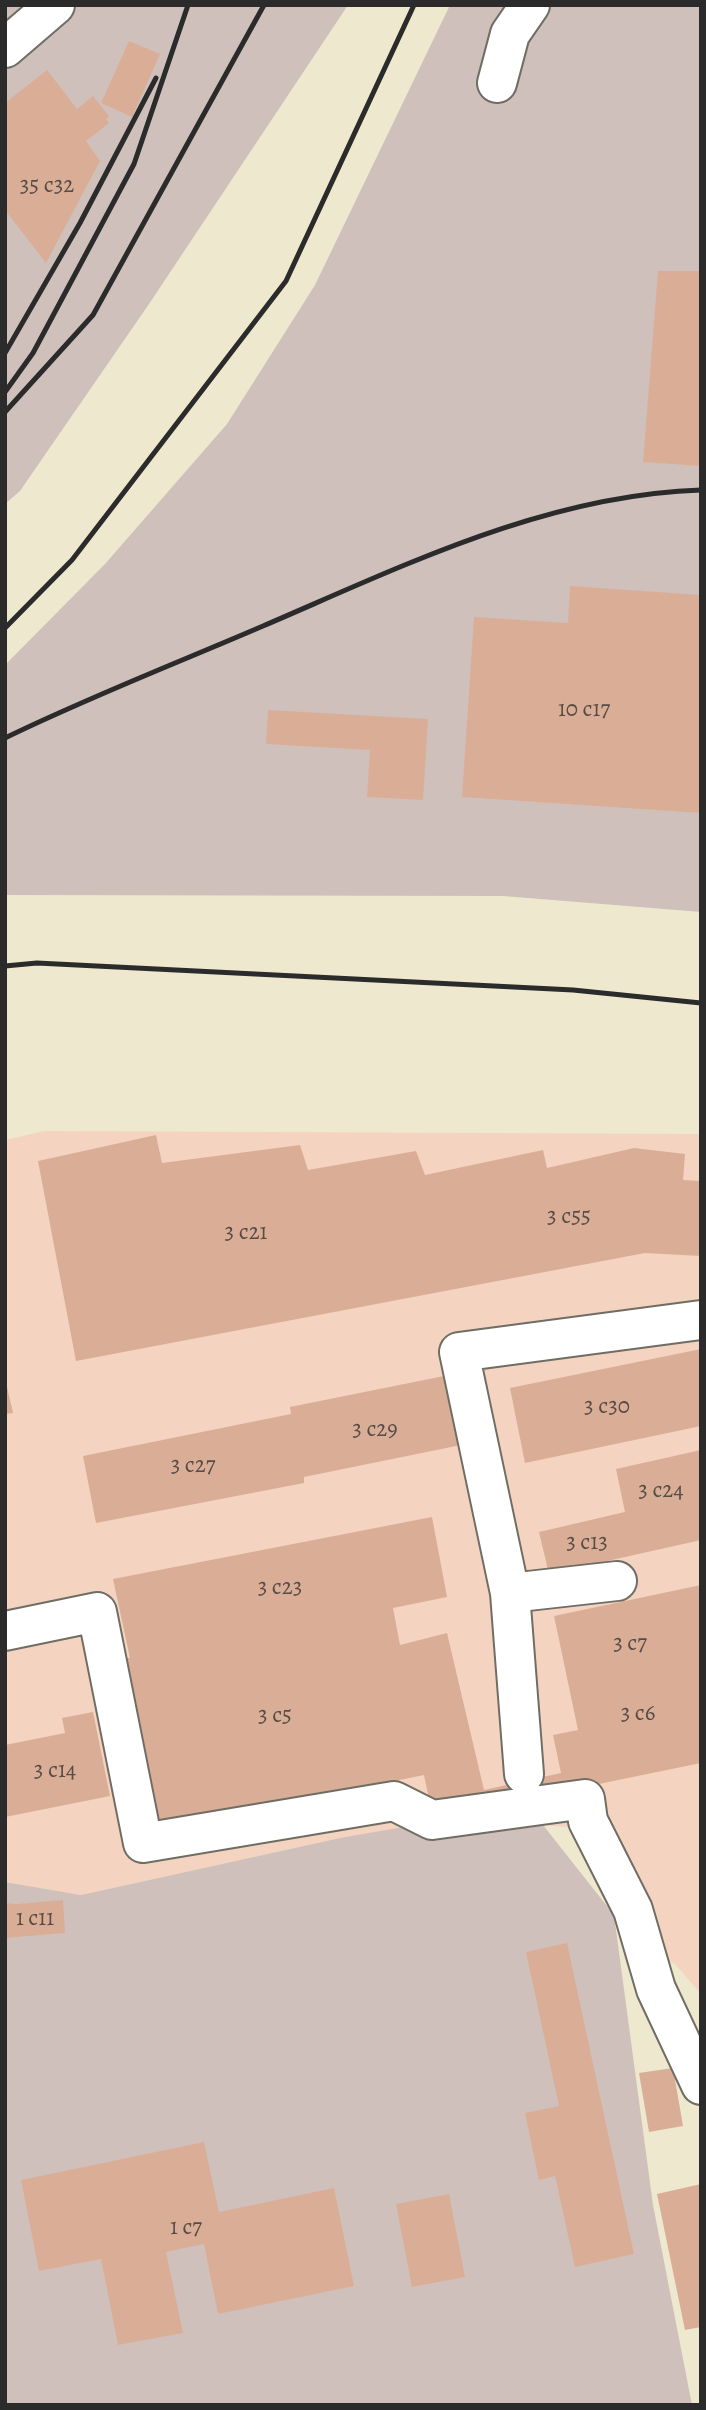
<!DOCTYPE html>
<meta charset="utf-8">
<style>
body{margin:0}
#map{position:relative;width:706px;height:2410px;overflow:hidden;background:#eee8ce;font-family:Alegreya,serif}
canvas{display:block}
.frame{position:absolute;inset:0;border:7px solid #2b2b2b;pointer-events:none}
</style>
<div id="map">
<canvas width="706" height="2410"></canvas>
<div class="frame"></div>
</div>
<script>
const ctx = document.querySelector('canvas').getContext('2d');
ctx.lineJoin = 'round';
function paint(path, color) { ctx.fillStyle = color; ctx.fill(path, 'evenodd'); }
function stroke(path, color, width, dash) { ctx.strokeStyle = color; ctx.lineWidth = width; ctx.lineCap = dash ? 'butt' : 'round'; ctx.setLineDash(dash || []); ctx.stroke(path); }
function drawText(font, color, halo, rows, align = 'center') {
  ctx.font = font + ' Alegreya,serif'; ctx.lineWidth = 5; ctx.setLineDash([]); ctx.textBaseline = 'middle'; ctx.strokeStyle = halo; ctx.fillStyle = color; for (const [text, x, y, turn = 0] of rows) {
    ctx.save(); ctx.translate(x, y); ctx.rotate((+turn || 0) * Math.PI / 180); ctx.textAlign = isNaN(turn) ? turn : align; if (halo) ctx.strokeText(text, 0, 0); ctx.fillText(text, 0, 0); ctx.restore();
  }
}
const built = new Path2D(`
 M 45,1131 L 701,1134 L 701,1994 L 675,1964 L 652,1954 L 607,1831 L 543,1825 L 340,1838 L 81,1895 L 5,1882 L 5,1140 Z`);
const industrial = new Path2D(`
 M 5,5 L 348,5 L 149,304 L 20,491 L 5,504 Z
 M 450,5 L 701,5 L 701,912 L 503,896 L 5,895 L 5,665 L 105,564 L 227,424 L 315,285 Z
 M 421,1824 L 543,1825 L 614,1915 L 653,2205 L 692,2405 L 5,2405 L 5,1882 L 81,1895 L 340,1838 Z`);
const building = new Path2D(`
 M 129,41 L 160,54 L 132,117 L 101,103 Z
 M 47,70 L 77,109 L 93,96 L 109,116 L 106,119 L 109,123 L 86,141 L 100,161 L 46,263 L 5,210 L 5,103 Z
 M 658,271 L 701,271 L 701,466 L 643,462 Z
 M 570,586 L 701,595 L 701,813 L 462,797 L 474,617 L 568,623 Z
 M 268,710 L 428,719 L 423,800 L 367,797 L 370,750 L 266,744 Z
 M 156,1135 L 162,1163 L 300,1145 L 308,1170 L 416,1151 L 425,1175 L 543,1150 L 547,1168 L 634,1148 L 685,1154 L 683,1180 L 701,1181 L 701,1256 L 645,1253 L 76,1361 L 38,1161 Z
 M 701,1349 L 701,1426 L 525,1463 L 510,1388 Z
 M 444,1376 L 461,1445 L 304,1477 L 304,1483 L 96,1523 L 83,1456 L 291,1414 L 290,1407 Z
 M 5,1378 L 13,1413 L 5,1414 Z
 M 701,1450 L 701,1540 L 549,1574 L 539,1532 L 625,1512 L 616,1469 Z
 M 432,1517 L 447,1597 L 393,1608 L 400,1645 L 447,1633 L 484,1790 L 561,1773 L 553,1735 L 578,1730 L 554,1616 L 701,1585 L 701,1763 L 433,1818 L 424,1775 L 160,1829 L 125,1658 L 130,1658 L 113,1579 Z
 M 93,1712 L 110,1796 L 5,1817 L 5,1745 L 65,1733 L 62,1718 Z
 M 63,1900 L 65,1933 L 5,1938 L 5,1903 L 17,1904 Z
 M 567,1943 L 634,2254 L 575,2267 L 555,2176 L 539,2180 L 525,2113 L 559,2106 L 526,1952 Z
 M 673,2068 L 683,2126 L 649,2132 L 639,2073 Z
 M 204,2142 L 219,2212 L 334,2188 L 354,2286 L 218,2314 L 204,2244 L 166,2252 L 183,2333 L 118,2345 L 101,2259 L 39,2271 L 21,2180 Z
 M 701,2184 L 701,2327 L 685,2330 L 657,2194 Z
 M 449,2194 L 465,2277 L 412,2287 L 396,2204 Z`);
const minor = new Path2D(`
 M 5,48 L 55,5
 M 497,83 L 510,34 L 530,5
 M 617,1581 L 510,1593 L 459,1352 L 701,1320
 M 510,1593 L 524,1774
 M 5,1631 L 97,1612 L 143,1843 L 394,1801 L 432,1820 L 585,1799 L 588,1821 L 633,1910 L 656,1989 L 701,2085`);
const rail = new Path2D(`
 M 5,353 L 80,223 L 156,78
 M 5,392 L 33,353 L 134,164 L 188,5
 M 5,412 L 93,315 L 264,5
 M 5,628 L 72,560 L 286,281 L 414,5
 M 5,738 C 89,697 177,663 263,626 C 403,566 546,495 701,490
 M 5,966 L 37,963 L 573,990 L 701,1003`);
const numberNames = [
 ["35 с32",47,186],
 ["10 с17",584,710],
 ["3 с55",569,1217],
 ["3 с21",246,1233],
 ["3 с30",607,1407],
 ["3 с29",375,1430],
 ["3 с27",193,1466],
 ["3 с24",661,1491],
 ["3 с13",587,1543],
 ["3 с23",280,1588],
 ["3 с7",630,1644],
 ["3 с6",638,1714],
 ["3 с5",275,1716],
 ["3 с14",55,1771],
 ["1 с11",35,1919],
 ["1 c7",186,2228]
];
paint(built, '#f4d3c0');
paint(industrial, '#d0c0bc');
paint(building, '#daae96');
stroke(minor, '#6f6d64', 42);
stroke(minor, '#fff', 38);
stroke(rail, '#2b2b2b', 5);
drawText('23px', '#574c46', null, numberNames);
</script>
